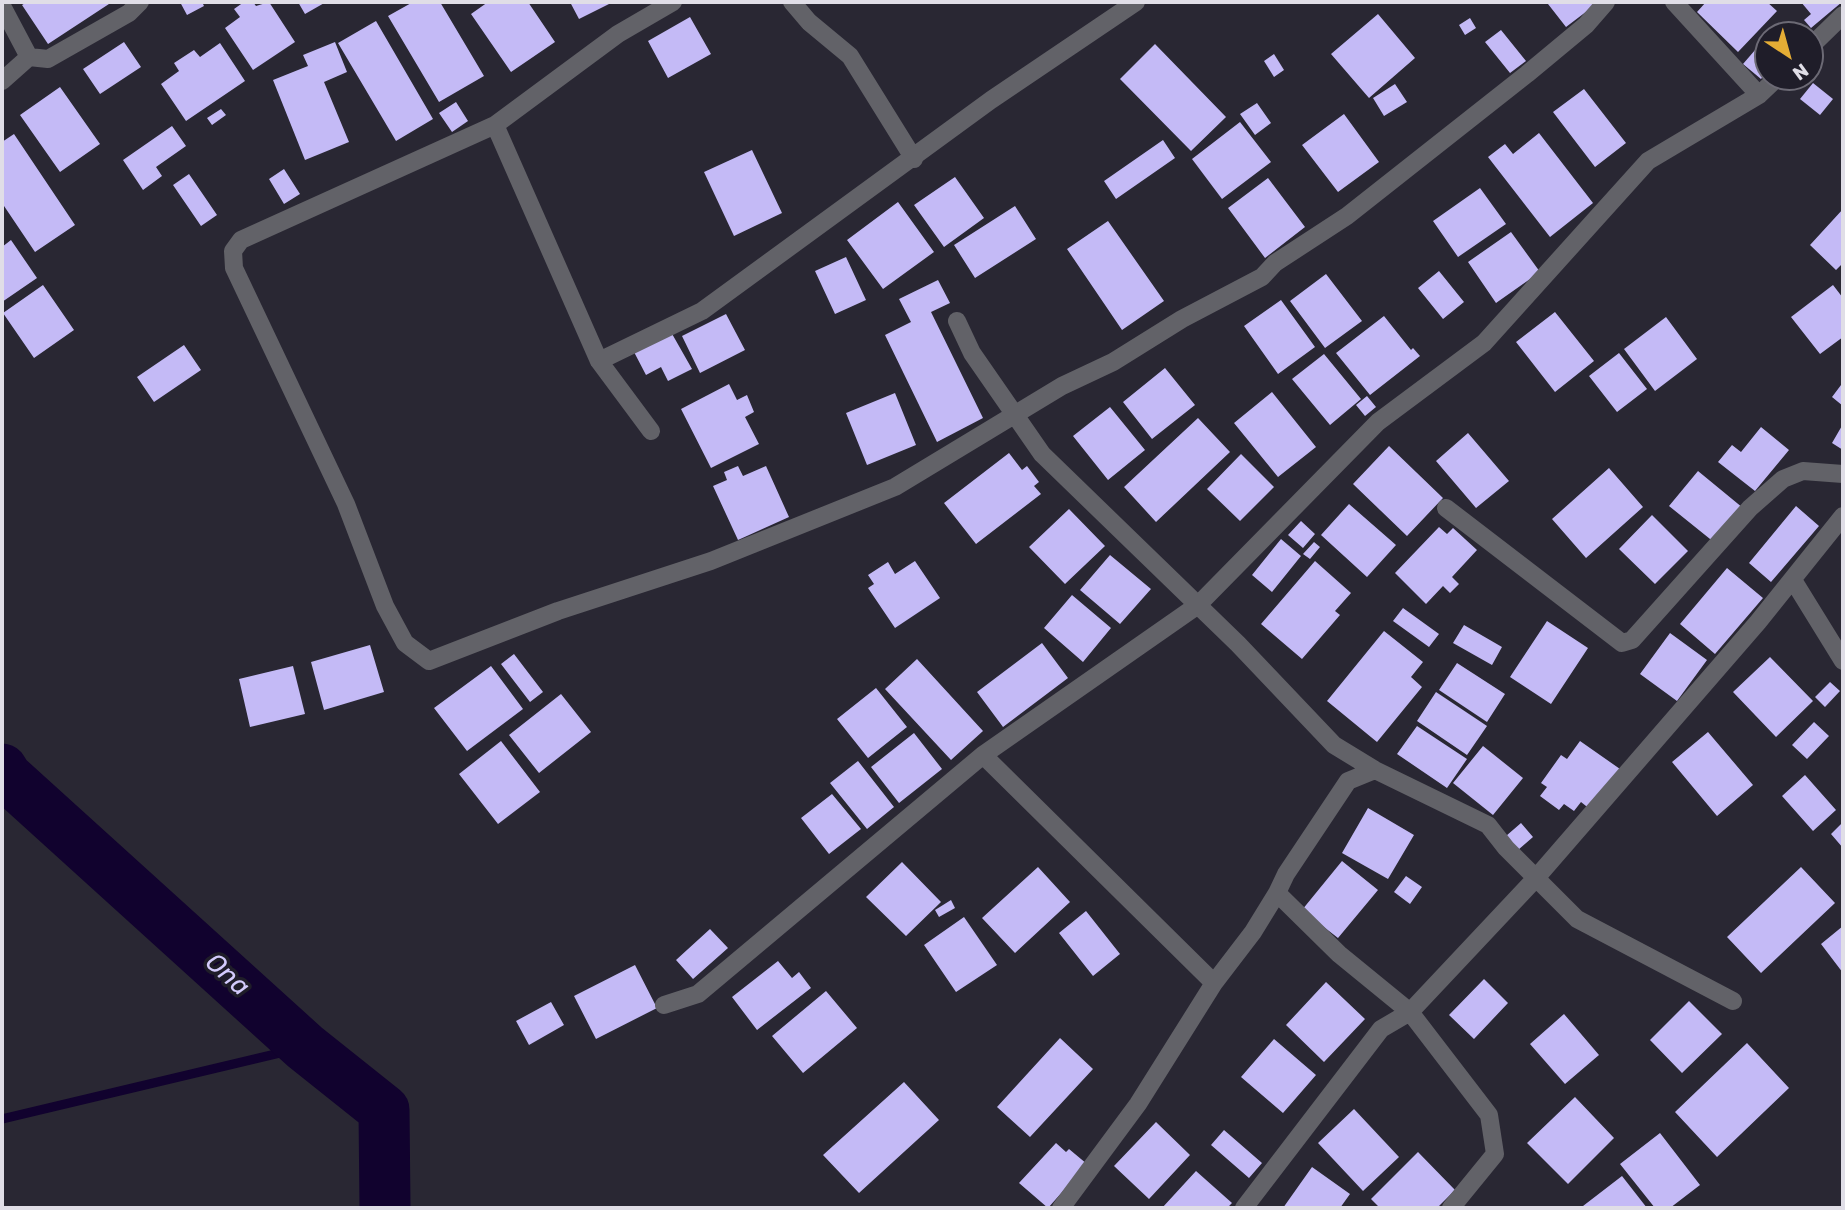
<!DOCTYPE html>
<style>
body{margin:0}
#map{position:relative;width:1845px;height:1210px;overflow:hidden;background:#292733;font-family:Rubik,sans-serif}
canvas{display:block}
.frame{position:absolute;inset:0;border:4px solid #e0dee7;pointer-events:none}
.north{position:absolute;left:1754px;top:21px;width:70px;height:70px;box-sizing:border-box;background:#1f1d29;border:2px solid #6c6a75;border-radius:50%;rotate:144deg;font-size:19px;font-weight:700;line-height:28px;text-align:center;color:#e0dee7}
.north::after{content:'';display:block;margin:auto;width:24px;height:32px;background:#e5ad35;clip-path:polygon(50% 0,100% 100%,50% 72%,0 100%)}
</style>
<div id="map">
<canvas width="1845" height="1210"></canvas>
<div class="frame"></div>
<div class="north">N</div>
</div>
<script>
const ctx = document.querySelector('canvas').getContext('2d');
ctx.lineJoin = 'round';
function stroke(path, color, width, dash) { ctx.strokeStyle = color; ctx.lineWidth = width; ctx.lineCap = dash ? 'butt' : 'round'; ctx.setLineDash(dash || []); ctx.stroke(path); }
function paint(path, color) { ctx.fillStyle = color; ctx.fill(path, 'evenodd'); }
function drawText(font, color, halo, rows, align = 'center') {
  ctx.font = font + ' Rubik,sans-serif'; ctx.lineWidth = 7; ctx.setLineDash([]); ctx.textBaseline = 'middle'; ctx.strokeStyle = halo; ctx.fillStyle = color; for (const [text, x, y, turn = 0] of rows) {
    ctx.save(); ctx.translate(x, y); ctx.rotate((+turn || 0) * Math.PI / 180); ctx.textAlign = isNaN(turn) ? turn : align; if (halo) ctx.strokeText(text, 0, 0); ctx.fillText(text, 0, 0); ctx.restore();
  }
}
const stream = new Path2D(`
 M 2,1119 L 305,1047`);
const river = new Path2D(`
 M 2,769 L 7,777 L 305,1047 L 384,1110 L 385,1208`);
const building = new Path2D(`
 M 27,2 L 112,2 L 48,44 L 22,5 Z
 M 180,2 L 202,2 L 204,6 L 187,15 Z
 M 244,2 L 253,2 L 256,6 L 269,2 L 295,42 L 253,70 L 225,28 L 240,17 L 234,9 Z
 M 298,2 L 326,2 L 305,14 Z
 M 413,2 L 440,2 L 484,76 L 439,102 L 388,16 Z
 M 488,2 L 528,2 L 555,42 L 511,72 L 471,14 Z
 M 570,2 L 613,2 L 579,19 Z
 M 1551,2 L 1592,2 L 1595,5 L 1566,27 L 1548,4 Z
 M 1706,2 L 1767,2 L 1777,11 L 1738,52 L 1697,12 Z
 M 1801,2 L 1842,2 L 1811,28 L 1804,20 L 1811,14 Z
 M 1378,14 L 1415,58 L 1369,98 L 1331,54 Z
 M 690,17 L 711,54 L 668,78 L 648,41 Z
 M 1470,18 L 1476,28 L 1465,35 L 1459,25 Z
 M 376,21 L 433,119 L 396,141 L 338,43 Z
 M 1774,28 L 1782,35 L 1768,35 L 1768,70 L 1761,79 L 1743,64 Z
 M 1501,30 L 1526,61 L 1510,73 L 1485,42 Z
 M 124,42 L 141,67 L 100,94 L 83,69 Z
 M 335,42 L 347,72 L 324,82 L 349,142 L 305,160 L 273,80 L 308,66 L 303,55 Z
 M 220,43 L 245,81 L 186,121 L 161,84 L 179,71 L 174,63 L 194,50 L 200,57 Z
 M 1155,44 L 1226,117 L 1191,151 L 1120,79 Z
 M 1274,54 L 1284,70 L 1274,77 L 1264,61 Z
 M 1813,83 L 1833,99 L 1820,115 L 1800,99 Z
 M 1395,84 L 1407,102 L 1384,116 L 1373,98 Z
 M 60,87 L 100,144 L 60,172 L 20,115 Z
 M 1584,89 L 1626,143 L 1595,167 L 1553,112 Z
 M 456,102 L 468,121 L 452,132 L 439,113 Z
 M 1257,103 L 1271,123 L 1255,135 L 1240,114 Z
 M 221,109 L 226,115 L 212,125 L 207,118 Z
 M 1344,114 L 1379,162 L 1338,192 L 1302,145 Z
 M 1240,122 L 1271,162 L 1222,199 L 1192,159 Z
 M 172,126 L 186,146 L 156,167 L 162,176 L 143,190 L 123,160 Z
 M 1539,133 L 1593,203 L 1550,237 L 1488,157 L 1505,144 L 1513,154 Z
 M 14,134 L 75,225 L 35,252 L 2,203 L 2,142 Z
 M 1163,140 L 1175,158 L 1116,199 L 1104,181 Z
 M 752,150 L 782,213 L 734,236 L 704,172 Z
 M 284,169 L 300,194 L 284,204 L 269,179 Z
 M 189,174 L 217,215 L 201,226 L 173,185 Z
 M 955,177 L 984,218 L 944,247 L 914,205 Z
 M 1268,178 L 1305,227 L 1265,258 L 1228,208 Z
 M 1480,188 L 1506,224 L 1458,257 L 1433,221 Z
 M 898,202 L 934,252 L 883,289 L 847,240 Z
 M 1015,206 L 1036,239 L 975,278 L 954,245 Z
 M 1843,209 L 1843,263 L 1836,270 L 1810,245 Z
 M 1108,221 L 1164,301 L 1122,330 L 1067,249 Z
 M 1511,232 L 1540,272 L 1496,303 L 1468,262 Z
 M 11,240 L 37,278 L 2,302 L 2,247 Z
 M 846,257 L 866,300 L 835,314 L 815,271 Z
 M 1439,271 L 1464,302 L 1443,319 L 1418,288 Z
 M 1326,274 L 1362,321 L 1325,348 L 1290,301 Z
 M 938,280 L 950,303 L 931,312 L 983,418 L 937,442 L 885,335 L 911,322 L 899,299 Z
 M 43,285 L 74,330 L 34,358 L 3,313 Z
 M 1833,285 L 1843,298 L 1843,337 L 1820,354 L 1791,317 Z
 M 1281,300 L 1315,347 L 1278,374 L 1244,326 Z
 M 1555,312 L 1594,361 L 1555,392 L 1516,342 Z
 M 726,314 L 745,350 L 700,373 L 682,336 Z
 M 1384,316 L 1411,350 L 1413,348 L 1420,356 L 1370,395 L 1336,353 Z
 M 1666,317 L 1697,359 L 1655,391 L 1624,349 Z
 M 671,332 L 692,369 L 668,381 L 661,367 L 646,375 L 634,352 Z
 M 184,345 L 201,370 L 154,402 L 137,377 Z
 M 1619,353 L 1647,389 L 1617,412 L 1589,376 Z
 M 1324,354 L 1361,399 L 1330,425 L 1292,379 Z
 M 1165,368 L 1195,405 L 1152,439 L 1123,402 Z
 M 729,384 L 737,400 L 747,395 L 754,412 L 745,417 L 759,444 L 711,468 L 681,409 Z
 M 1841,385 L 1843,387 L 1843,406 L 1832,397 Z
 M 1272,392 L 1316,447 L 1278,477 L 1234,423 Z
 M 895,393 L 916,445 L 867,465 L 846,413 Z
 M 1367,396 L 1376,407 L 1365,416 L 1356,405 Z
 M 1110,407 L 1145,450 L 1108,480 L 1073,436 Z
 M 1198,418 L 1230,452 L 1156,522 L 1124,487 Z
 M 1843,424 L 1843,450 L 1832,443 Z
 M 1761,427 L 1789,450 L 1755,491 L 1718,462 L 1732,445 L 1741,452 Z
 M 1468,433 L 1509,481 L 1476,508 L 1436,461 Z
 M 1389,446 L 1443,498 L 1407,536 L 1353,484 Z
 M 1009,453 L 1022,470 L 1027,466 L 1039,482 L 1034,486 L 1041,494 L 976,544 L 944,503 Z
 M 1241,454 L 1274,487 L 1240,521 L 1207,489 Z
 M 738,466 L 743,476 L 766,466 L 789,517 L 738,540 L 713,486 L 727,480 L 724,472 Z
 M 1609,468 L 1643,507 L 1586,558 L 1552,519 Z
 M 1698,471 L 1743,508 L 1715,543 L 1669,506 Z
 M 1349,504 L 1396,545 L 1367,577 L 1321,535 Z
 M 1796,506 L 1819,526 L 1771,582 L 1749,563 Z
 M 1069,509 L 1105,546 L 1065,584 L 1029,547 Z
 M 1652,515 L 1688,551 L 1655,584 L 1619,549 Z
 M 1301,521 L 1315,534 L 1303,548 L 1288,535 Z
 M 1439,527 L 1447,534 L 1453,528 L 1477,550 L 1452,577 L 1459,584 L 1450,593 L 1443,586 L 1426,604 L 1395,573 Z
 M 1281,539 L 1301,556 L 1272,592 L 1252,575 Z
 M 1314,542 L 1320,547 L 1310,559 L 1303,554 Z
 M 1110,555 L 1151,589 L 1120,624 L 1080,590 Z
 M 915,561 L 940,598 L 895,628 L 868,588 L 874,584 L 868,575 L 888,562 L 895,574 Z
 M 1315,561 L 1351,593 L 1335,611 L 1340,615 L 1302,659 L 1261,624 Z
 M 1727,568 L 1763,598 L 1715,654 L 1680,624 Z
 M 1072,595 L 1111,628 L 1083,662 L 1044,628 Z
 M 1403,608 L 1439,634 L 1429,647 L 1393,621 Z
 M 1547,621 L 1588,648 L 1551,704 L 1510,677 Z
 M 1464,625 L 1502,647 L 1492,665 L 1453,643 Z
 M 1384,631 L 1423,662 L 1411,677 L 1422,687 L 1377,742 L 1327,701 Z
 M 1670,633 L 1707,660 L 1677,701 L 1640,674 Z
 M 1042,643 L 1068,678 L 1003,727 L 977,692 Z
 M 370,645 L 384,692 L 324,710 L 311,662 Z
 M 514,654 L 543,692 L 530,702 L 501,664 Z
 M 1770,657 L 1813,701 L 1776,737 L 1733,692 Z
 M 917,659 L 983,731 L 951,760 L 885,689 Z
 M 1457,663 L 1505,694 L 1487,722 L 1439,690 Z
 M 293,666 L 305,714 L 250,727 L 239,679 Z
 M 491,666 L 523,709 L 467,751 L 434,708 Z
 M 1830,682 L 1840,691 L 1825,707 L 1815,697 Z
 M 876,688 L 907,727 L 868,758 L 837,719 Z
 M 1436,692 L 1487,726 L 1467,755 L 1417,721 Z
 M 561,694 L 591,732 L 539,773 L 509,735 Z
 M 1814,722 L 1829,736 L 1807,759 L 1792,745 Z
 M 1417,726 L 1467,759 L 1447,788 L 1397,754 Z
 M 1708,732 L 1753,785 L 1717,816 L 1672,762 Z
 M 914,733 L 942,769 L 899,803 L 871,767 Z
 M 501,741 L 540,792 L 498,824 L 459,774 Z
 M 1580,741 L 1620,769 L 1591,810 L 1581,802 L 1574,811 L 1564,804 L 1559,810 L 1540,796 L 1547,787 L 1541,783 L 1561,755 L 1567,759 Z
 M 1483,746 L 1523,778 L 1493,815 L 1453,783 Z
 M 858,761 L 894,807 L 867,829 L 830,783 Z
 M 1805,775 L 1836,810 L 1813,831 L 1782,796 Z
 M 832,794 L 861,829 L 829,854 L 801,818 Z
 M 1368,808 L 1414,835 L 1388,879 L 1342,853 Z
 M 1843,822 L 1843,848 L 1831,834 Z
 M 1521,823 L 1533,837 L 1518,850 L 1506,836 Z
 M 1342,861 L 1378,890 L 1338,938 L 1302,910 Z
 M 902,862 L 941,902 L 906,936 L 866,897 Z
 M 1038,867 L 1070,902 L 1015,953 L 982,918 Z
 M 1801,867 L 1835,903 L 1761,973 L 1727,937 Z
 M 1406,876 L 1422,887 L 1410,904 L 1394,892 Z
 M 951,900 L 955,908 L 939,917 L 935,910 Z
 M 1086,911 L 1120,954 L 1093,976 L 1059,933 Z
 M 964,917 L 997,965 L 956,992 L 924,945 Z
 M 1843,926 L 1843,973 L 1821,944 Z
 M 710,929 L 728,948 L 693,979 L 676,960 Z
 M 778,961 L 792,978 L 799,972 L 811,988 L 757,1030 L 732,997 Z
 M 635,965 L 657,1008 L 596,1039 L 574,996 Z
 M 1484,979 L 1508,1003 L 1474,1039 L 1449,1015 Z
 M 1326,982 L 1365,1019 L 1324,1062 L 1286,1025 Z
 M 826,991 L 857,1028 L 803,1073 L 772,1036 Z
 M 1689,1001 L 1722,1034 L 1682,1073 L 1650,1040 Z
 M 551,1002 L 564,1025 L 529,1045 L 516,1021 Z
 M 1564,1014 L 1599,1055 L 1565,1084 L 1530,1044 Z
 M 1060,1038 L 1093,1069 L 1030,1137 L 997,1107 Z
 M 1274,1039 L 1316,1075 L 1283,1113 L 1241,1077 Z
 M 1747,1043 L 1789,1088 L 1717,1157 L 1675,1112 Z
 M 904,1082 L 939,1120 L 859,1193 L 823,1155 Z
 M 1575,1097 L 1614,1138 L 1568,1184 L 1527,1143 Z
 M 1354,1109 L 1399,1157 L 1363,1191 L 1318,1143 Z
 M 1156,1122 L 1190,1155 L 1149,1199 L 1114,1166 Z
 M 1224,1130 L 1262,1163 L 1249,1178 L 1211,1145 Z
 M 1660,1133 L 1700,1185 L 1670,1208 L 1655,1208 L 1620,1164 Z
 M 1056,1143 L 1066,1152 L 1069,1149 L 1087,1164 L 1048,1208 L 1019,1183 Z
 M 1418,1152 L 1455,1190 L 1437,1208 L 1380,1208 L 1371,1199 Z
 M 1312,1167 L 1350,1194 L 1340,1208 L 1283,1208 Z
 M 1196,1171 L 1232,1203 L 1227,1208 L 1162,1208 Z
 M 1622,1176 L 1647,1208 L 1585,1208 L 1583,1206 Z`);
const street = new Path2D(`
 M 673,2 L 618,34 L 495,125 L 241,240 L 233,251 L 234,268 L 346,504 L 385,606 L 405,643 L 429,661 L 558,611 L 711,561 L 895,487 L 1062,386 L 1113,362 L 1182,319 L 1262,277 L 1275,263 L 1347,216 L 1527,74 L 1586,25 L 1606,2
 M 792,2 L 809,22 L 850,56 L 914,159
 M 1674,2 L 1759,95
 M 2,6 L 29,57
 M 1810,47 L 1843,15
 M 2,81 L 29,57 L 48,59 L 129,13 L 140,2
 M 495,125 L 599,361 L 651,431
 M 957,321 L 972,353 L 1042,454 L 1238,644 L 1334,745 L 1375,770 L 1488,825 L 1506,848 L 1577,919 L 1733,1001
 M 599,361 L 702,311 L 991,100 L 1136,2
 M 1446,508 L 1622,643 L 1632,640 L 1750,508 L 1783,479 L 1803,471 L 1843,474
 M 1793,580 L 1843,661
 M 983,755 L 1214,983
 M 1375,770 L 1348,781 L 1286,874 L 1277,893 L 1339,954 L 1410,1012 L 1489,1115 L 1495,1154 L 1451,1208
 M 664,1005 L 698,994 L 983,755 L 1198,605 L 1378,422 L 1484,343 L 1648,161 L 1759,95 L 1778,77
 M 1061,1208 L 1138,1104 L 1214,983 L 1253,932 L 1277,893
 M 1244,1208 L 1381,1029 L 1410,1012 L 1536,878 L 1758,622 L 1843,516`);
const waterNames = [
 ["Ona",227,975,42]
];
stroke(stream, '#11022e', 9);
stroke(river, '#11022e', 51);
paint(building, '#c4baf6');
stroke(street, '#626268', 18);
drawText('italic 26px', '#d3cbfc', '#1f1d29', waterNames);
</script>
